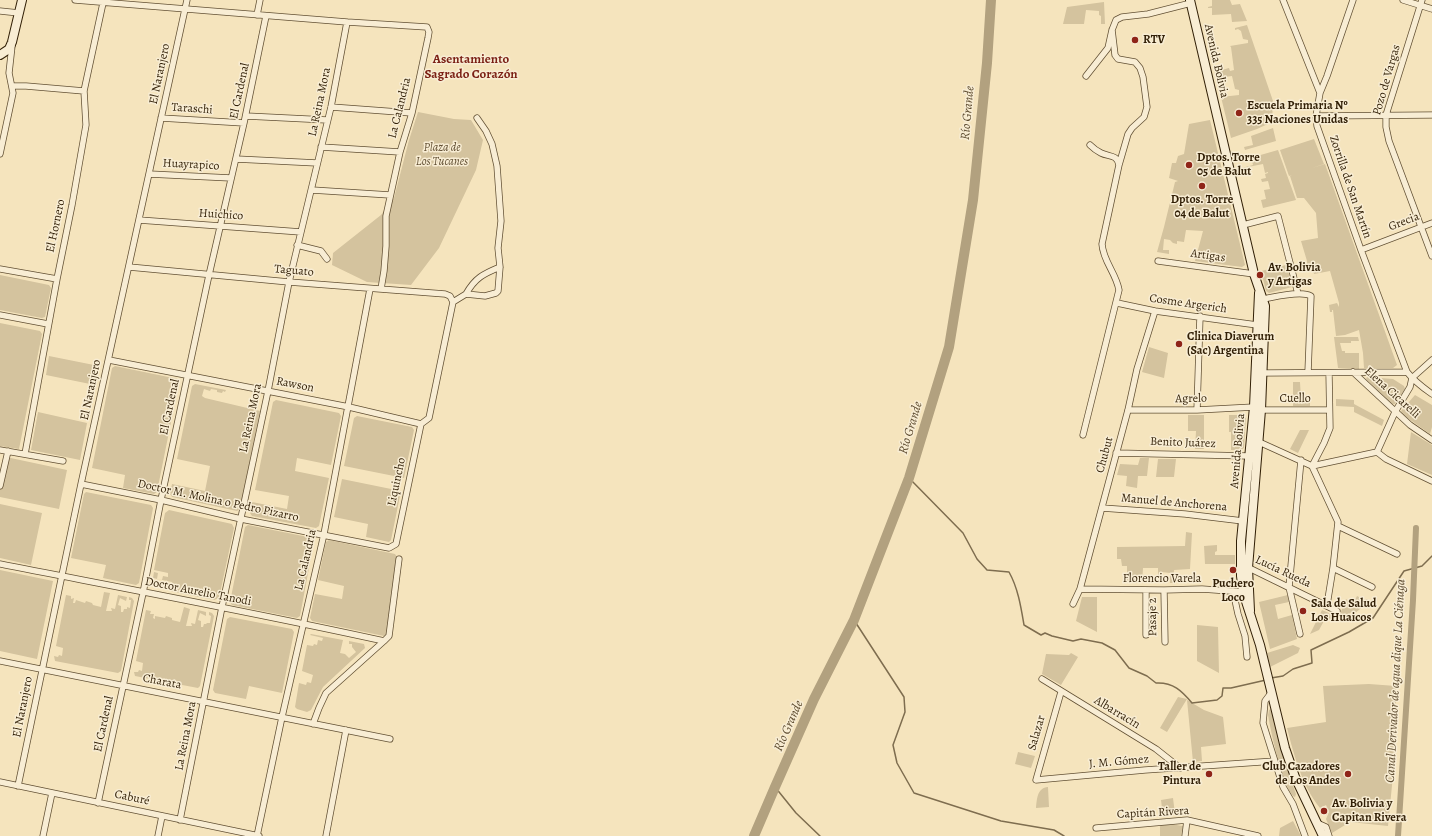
<!DOCTYPE html>
<meta charset="utf-8">
<style>
body{margin:0}
canvas{display:block;background:#f5e4bd}
</style>
<canvas width="1432" height="836"></canvas>
<script>
const ctx = document.querySelector('canvas').getContext('2d');
ctx.lineJoin = 'round';
function paint(path, color) { ctx.fillStyle = color; ctx.fill(path, 'evenodd'); }
function stroke(path, color, width, dash) { ctx.strokeStyle = color; ctx.lineWidth = width; ctx.lineCap = dash ? 'butt' : 'round'; ctx.setLineDash(dash || []); ctx.stroke(path); }
function drawText(font, color, halo, rows, align = 'center') {
  ctx.font = font + ' Alegreya,serif'; ctx.lineWidth = 3; ctx.setLineDash([]); ctx.textBaseline = 'middle'; ctx.strokeStyle = halo; ctx.fillStyle = color; for (const [text, x, y, turn = 0] of rows) {
    ctx.save(); ctx.translate(x, y); ctx.rotate((+turn || 0) * Math.PI / 180); ctx.textAlign = isNaN(turn) ? turn : align; if (halo) ctx.strokeText(text, 0, 0); ctx.fillText(text, 0, 0); ctx.restore();
  }
}
const green = new Path2D(`
 M 1212,0 L 1230,0 L 1232,5 L 1240,4 L 1247,21 L 1232,22 L 1231,14 L 1212,15 L 1212,8 L 1208,8 L 1208,7 L 1212,6 Z
 M 1104,2 L 1105,24 L 1101,24 L 1101,16 L 1099,15 L 1099,11 L 1086,10 L 1084,24 L 1063,24 L 1067,7 Z
 M 1247,25 L 1273,101 L 1272,122 L 1257,129 L 1231,138 L 1221,97 L 1239,95 L 1239,90 L 1235,89 L 1232,76 L 1216,78 L 1215,72 L 1229,68 L 1230,71 L 1234,70 L 1231,47 L 1230,46 L 1248,43 L 1248,40 L 1243,39 L 1241,31 L 1238,29 L 1235,30 L 1235,28 Z
 M 418,112 L 454,119 L 471,120 L 483,140 L 476,170 L 439,248 L 411,285 L 367,282 L 332,265 L 333,253 L 381,215 L 394,198 L 409,140 Z
 M 1210,120 L 1245,265 L 1242,267 L 1195,261 L 1203,231 L 1186,230 L 1184,242 L 1177,241 L 1177,244 L 1173,243 L 1170,240 L 1164,239 L 1163,250 L 1169,250 L 1169,254 L 1157,252 L 1164,227 L 1175,182 L 1178,181 L 1169,178 L 1172,163 L 1176,163 L 1178,156 L 1184,154 L 1189,124 Z
 M 1273,128 L 1276,141 L 1245,150 L 1244,147 L 1253,145 L 1251,136 Z
 M 1314,139 L 1324,164 L 1312,168 L 1325,164 L 1397,365 L 1393,368 L 1364,368 L 1363,353 L 1359,330 L 1345,335 L 1336,336 L 1333,310 L 1332,310 L 1332,312 L 1330,312 L 1329,305 L 1337,303 L 1339,307 L 1339,303 L 1330,271 L 1314,274 L 1312,267 L 1307,268 L 1307,261 L 1301,241 L 1318,238 L 1316,213 L 1304,198 L 1297,198 L 1290,176 L 1292,175 L 1289,176 L 1280,150 Z
 M 1278,150 L 1296,200 L 1263,208 L 1261,200 L 1266,199 L 1264,190 L 1270,189 L 1268,181 L 1262,182 L 1261,179 L 1266,178 L 1265,174 L 1268,173 L 1268,172 L 1265,173 L 1263,164 L 1238,169 L 1253,165 L 1252,161 L 1258,159 L 1257,156 Z
 M 1286,265 L 1292,284 L 1292,287 L 1269,293 L 1266,291 L 1261,271 Z
 M 0,275 L 49,285 L 51,288 L 45,317 L 42,318 L 0,310 Z
 M 0,323 L 40,331 L 42,334 L 19,449 L 0,446 Z
 M 1334,337 L 1358,337 L 1359,341 L 1351,341 L 1351,343 L 1340,343 L 1342,351 L 1345,351 L 1345,353 L 1359,353 L 1359,369 L 1338,368 Z
 M 1149,347 L 1168,353 L 1164,378 L 1142,372 Z
 M 49,356 L 99,366 L 95,385 L 46,375 Z
 M 115,366 L 178,379 L 179,382 L 157,492 L 154,494 L 123,488 L 125,475 L 92,468 L 112,368 Z
 M 1367,377 L 1393,379 L 1404,386 L 1405,389 L 1395,404 L 1392,404 L 1366,379 Z
 M 1293,382 L 1300,382 L 1301,399 L 1310,399 L 1310,406 L 1293,406 Z
 M 195,384 L 226,390 L 225,392 L 223,391 L 222,393 L 217,392 L 217,390 L 211,389 L 210,391 L 204,389 L 202,396 L 205,398 L 260,411 L 240,509 L 237,511 L 172,497 L 170,494 L 172,484 L 205,491 L 210,466 L 177,459 L 192,386 Z
 M 1415,395 L 1432,405 L 1432,427 L 1430,434 L 1402,414 L 1401,411 Z
 M 1336,399 L 1354,400 L 1354,404 L 1384,420 L 1382,426 L 1354,412 L 1354,407 L 1336,406 Z
 M 276,400 L 339,413 L 341,416 L 331,465 L 297,458 L 295,471 L 329,478 L 319,526 L 316,528 L 252,516 L 250,513 L 252,502 L 287,509 L 289,496 L 255,490 L 273,402 Z
 M 38,412 L 87,423 L 80,460 L 31,450 Z
 M 1188,415 L 1204,415 L 1204,449 L 1195,449 L 1196,431 L 1188,431 Z
 M 1229,415 L 1242,415 L 1246,418 L 1244,448 L 1241,450 L 1231,450 L 1231,432 L 1229,432 Z
 M 357,416 L 412,427 L 414,430 L 404,478 L 344,466 L 354,418 Z
 M 1300,430 L 1309,430 L 1298,453 L 1290,449 Z
 M 1411,432 L 1432,445 L 1432,475 L 1407,464 Z
 M 6,457 L 67,470 L 59,509 L 0,497 L 0,488 Z
 M 1140,458 L 1149,458 L 1147,476 L 1138,476 L 1137,488 L 1126,486 L 1127,476 L 1117,475 L 1120,464 L 1138,465 Z
 M 1158,459 L 1176,459 L 1174,477 L 1156,477 Z
 M 342,479 L 401,491 L 391,540 L 389,542 L 366,537 L 368,524 L 334,517 Z
 M 86,492 L 151,505 L 153,508 L 139,583 L 136,585 L 103,578 L 106,565 L 71,558 L 84,494 Z
 M 0,504 L 42,513 L 31,565 L 0,558 Z
 M 169,510 L 232,524 L 234,528 L 219,598 L 214,600 L 170,591 L 172,582 L 153,578 L 154,572 L 158,573 L 157,579 L 162,580 L 163,576 L 168,577 L 168,573 L 154,570 L 165,513 Z
 M 248,525 L 313,538 L 314,541 L 300,616 L 297,618 L 232,605 L 230,602 L 245,527 Z
 M 1186,532 L 1192,533 L 1190,569 L 1174,570 L 1173,583 L 1170,583 L 1170,573 L 1162,572 L 1162,583 L 1158,583 L 1158,568 L 1143,568 L 1142,583 L 1127,583 L 1127,566 L 1122,566 L 1121,559 L 1117,559 L 1117,547 L 1185,546 Z
 M 329,540 L 395,554 L 397,557 L 387,634 L 384,636 L 312,621 L 310,618 L 315,594 L 342,599 L 344,586 L 318,580 L 326,542 Z
 M 1217,545 L 1217,551 L 1215,552 L 1215,555 L 1235,555 L 1235,564 L 1205,564 L 1204,546 Z
 M 0,570 L 53,581 L 37,659 L 0,651 Z
 M 104,592 L 110,593 L 106,611 L 112,611 L 111,608 L 115,609 L 118,595 L 127,597 L 126,601 L 120,598 L 118,605 L 121,606 L 121,612 L 123,612 L 124,609 L 127,609 L 127,607 L 130,608 L 131,600 L 129,600 L 129,597 L 132,598 L 134,601 L 121,671 L 118,673 L 55,661 L 54,656 L 58,657 L 59,655 L 62,656 L 63,648 L 56,646 L 66,595 L 71,596 L 71,599 L 74,598 L 73,603 L 75,603 L 76,600 L 85,603 L 86,601 L 92,603 L 93,605 L 101,607 Z
 M 1288,595 L 1289,602 L 1275,605 L 1278,619 L 1292,615 L 1297,639 L 1270,649 L 1259,602 Z
 M 1357,596 L 1365,600 L 1366,599 L 1368,600 L 1366,604 L 1354,614 L 1351,612 L 1347,617 L 1340,614 L 1346,599 L 1353,604 Z
 M 1082,597 L 1097,597 L 1097,632 L 1076,621 Z
 M 184,607 L 190,609 L 186,626 L 192,626 L 191,623 L 195,624 L 198,610 L 206,612 L 206,616 L 200,613 L 198,620 L 201,621 L 201,627 L 203,627 L 204,624 L 206,624 L 207,623 L 210,623 L 211,616 L 209,615 L 209,612 L 212,613 L 214,616 L 200,686 L 198,688 L 135,676 L 134,672 L 138,672 L 139,670 L 142,671 L 143,663 L 136,661 L 146,610 L 151,611 L 150,614 L 154,614 L 153,618 L 155,619 L 155,616 L 165,618 L 166,616 L 172,618 L 172,620 L 180,622 Z
 M 1322,610 L 1336,616 L 1333,622 L 1328,619 L 1327,620 L 1325,619 L 1319,630 L 1310,634 Z
 M 230,617 L 292,629 L 294,632 L 282,693 L 249,686 L 246,699 L 215,693 L 213,690 L 227,619 Z
 M 1197,625 L 1218,627 L 1219,673 L 1197,661 Z
 M 311,634 L 343,640 L 340,653 L 345,654 L 349,658 L 356,652 L 352,647 L 352,644 L 349,644 L 349,641 L 364,644 L 365,648 L 323,687 L 311,710 L 307,712 L 297,709 L 295,707 L 299,683 L 306,685 L 307,682 L 311,683 L 313,675 L 302,671 L 307,645 L 313,646 L 314,644 L 317,645 L 318,640 L 322,641 L 323,638 L 310,635 Z
 M 1293,645 L 1300,648 L 1298,653 L 1270,667 L 1267,653 Z
 M 1071,653 L 1078,657 L 1061,685 L 1042,674 L 1046,654 L 1069,655 Z
 M 1369,684 L 1396,686 L 1395,755 L 1388,826 L 1350,822 L 1332,833 L 1326,819 L 1329,812 L 1326,805 L 1320,808 C 1302,786 1294,755 1287,728 L 1326,722 L 1323,686 Z
 M 1178,697 L 1187,699 L 1167,732 L 1160,728 Z
 M 1187,700 L 1204,710 L 1223,717 L 1226,744 L 1201,747 L 1202,761 L 1193,762 Z
 M 1271,709 L 1272,710 L 1286,767 L 1296,794 L 1295,797 C 1284,793 1270,728 1268,715 L 1269,710 Z
 M 1018,752 L 1035,756 L 1031,768 L 1015,764 Z
 M 1048,787 L 1049,807 L 1036,808 C 1037,799 1037,788 1048,787 Z
 M 1173,798 L 1175,814 L 1163,816 L 1161,800 Z
 M 1293,821 L 1301,836 L 1279,836 L 1280,828 Z
 M 1170,824 L 1183,826 L 1181,836 L 1160,836 L 1160,825 Z`);
const stream = new Path2D(`
 M 909,478 L 963,533 L 977,559 L 987,570 L 1009,572 C 1018,588 1021,607 1024,625 L 1041,635 L 1045,633 L 1052,636 L 1073,641 L 1081,639 L 1102,643 L 1115,650 L 1129,668 L 1147,676 L 1156,683 C 1173,682 1182,691 1192,703 L 1217,700 L 1222,696 L 1223,688 L 1231,688 L 1266,680
 M 854,620 L 904,697 L 905,712 L 893,745 L 897,763 L 914,793 L 1001,821 L 1054,830 L 1064,836
 M 1271,678 L 1283,676 L 1293,669 L 1312,663 L 1311,650 L 1349,632 L 1373,618 L 1404,571 L 1422,566 L 1432,556
 M 775,787 L 796,813 L 820,836`);
const canal = new Path2D(`
 M 1398,836 L 1413,600 L 1416,528`);
const river = new Path2D(`
 M 754,836 L 775,787 L 814,699 L 854,620 L 909,478 L 949,347 L 973,200 L 987,63 L 991,0`);
const street = new Path2D(`
 M 75,0 L 347,22 L 427,27 L 429,32 L 428,38 L 412,113 L 400,152 L 386,216 L 386,246 L 384,271 L 381,289
 M 1283,0 L 1320,93 L 1316,116 L 1317,126 L 1361,250 L 1407,372 C 1414,381 1422,387 1432,394
 M 1403,0 L 1432,9
 M 1422,0 L 1386,115 L 1386,127 L 1389,141 L 1432,256
 M 0,11 L 19,13
 M 257,15 L 260,0
 M 1112,30 L 1115,55 L 1118,59 L 1135,62 L 1140,68 L 1143,77 L 1147,107 L 1144,117 L 1132,128 L 1128,134 L 1119,165
 M 1086,76 L 1108,48 L 1112,30 L 1116,20 L 1122,17 L 1148,14 L 1191,3
 M 12,86 L 26,86 L 84,91
 M 1320,93 L 1327,76 L 1353,0
 M 331,107 L 412,113
 M 246,116 L 327,120
 M 1316,116 L 1432,115
 M 161,118 L 244,123
 M 321,147 L 400,152
 M 0,154 L 13,93 L 9,73 L 12,46
 M 236,159 L 317,163
 M 149,174 L 231,178
 M 312,190 L 390,195
 M 139,220 L 301,232
 M 1243,225 L 1278,216 L 1298,294
 M 297,245 L 321,251 L 327,259
 M 1361,250 L 1432,223
 M 1158,261 L 1254,274
 M 129,267 L 289,282 L 445,294 L 450,296 L 453,302
 M 0,269 L 57,279
 M 466,294 C 475,278 483,274 500,267
 M 1263,299 C 1275,297 1301,290 1311,296 L 1308,372
 M 453,302 L 466,294 L 485,296 L 496,293 L 498,291 L 500,267 L 498,248 L 501,221 L 497,166 L 492,144 L 486,131 L 477,118
 M 1117,303 L 1155,311 L 1257,325
 M 0,315 L 48,324
 M 109,360 L 349,407 L 421,424 L 429,418 L 453,302
 M 1353,372 L 1410,425 L 1432,440
 M 1263,373 L 1407,372
 M 1412,378 L 1432,360
 M 1128,410 L 1197,410 L 1254,407
 M 1197,410 L 1200,316
 M 1261,410 L 1329,410
 M 1083,435 L 1119,290 C 1116,273 1103,261 1102,244 L 1119,165 C 1117,154 1109,157 1101,153 C 1097,151 1093,148 1090,145
 M 1259,442 L 1312,466 L 1377,452 L 1386,459 L 1432,481
 M 0,450 L 63,461
 M 1377,452 L 1395,412 L 1410,387 L 1412,378
 M 1116,453 L 1249,456
 M 25,454 L 57,279 L 72,205 L 86,125 L 84,91 L 103,3
 M 81,484 L 161,500 L 241,519 L 389,548 L 396,544 L 421,424
 M 0,486 L 8,451
 M 1102,508 L 1185,514 L 1243,521
 M 1338,526 L 1397,554
 M 0,564 C 128,589 257,613 384,641 L 389,636 L 399,559
 M 1247,567 L 1337,611
 M 1333,568 L 1372,587
 M 1080,589 L 1164,590 L 1202,589 L 1243,592
 M 1146,590 L 1146,635
 M 1164,590 L 1165,642
 M 1233,591 L 1238,614 L 1245,636 L 1247,657
 M 1073,604 L 1080,589 L 1128,410 L 1137,369 L 1155,311
 M 1327,605 L 1333,568 L 1338,522 L 1312,466 L 1324,443 L 1330,428 L 1329,373
 M 1300,634 L 1289,587 L 1301,460
 M 0,661 L 390,739
 M 1042,679 L 1156,749 L 1180,768
 M 1061,692 L 1036,780 L 1145,770 L 1275,761
 M 1271,693 L 1265,701 L 1263,723 L 1283,787 L 1293,804 L 1305,836
 M 313,724 L 319,708 L 326,693 L 384,641
 M 0,782 L 259,836
 M 18,786 L 81,484 L 187,0
 M 98,803 L 143,593 L 161,500 L 209,275 L 244,123 L 266,16
 M 180,820 L 222,607 L 268,391 L 289,282 L 331,107 L 347,22
 M 1317,823 L 1326,827 L 1329,836
 M 1096,828 L 1187,820 L 1258,836
 M 43,836 L 52,793
 M 158,836 L 162,816
 M 257,836 L 282,717 L 324,534 L 370,289
 M 326,836 L 346,730
 M 1185,836 L 1187,820`);
const secondary = new Path2D(`
 M 1190,0 L 1254,274 L 1265,306 L 1261,410 L 1248,568 L 1250,611
 M 0,55 L 9,49 L 12,42 L 22,0
 M 1259,293 L 1254,407 L 1241,541 L 1241,576 L 1243,592 L 1260,645 L 1285,748 L 1295,777 L 1323,836`);
const markers = [
 [1135,40,4,"#8f2418"],
 [1239,113,4,"#8f2418"],
 [1189,165,4,"#8f2418"],
 [1202,186,4,"#8f2418"],
 [1260,275,4,"#8f2418"],
 [1179,344,4,"#8f2418"],
 [1233,570,4,"#8f2418"],
 [1303,611,4,"#8f2418"],
 [1209,774,4,"#8f2418"],
 [1348,774,4,"#8f2418"],
 [1324,811,4,"#8f2418"]
];
const poiNames = [
 ["RTV",1143,40],
 ["Escuela Primaria Nº",1247,106],
 ["335 Naciones Unidas",1247,120],
 ["Dptos. Torre",1197,158],
 ["05 de Balut",1197,172],
 ["Dptos. Torre",1202,200,"center"],
 ["04 de Balut",1202,214,"center"],
 ["Av. Bolivia",1268,268],
 ["y Artigas",1268,282],
 ["Clinica Diaverum",1187,337],
 ["(Sac) Argentina",1187,351],
 ["Puchero",1233,584,"center"],
 ["Loco",1233,598,"center"],
 ["Sala de Salud",1311,604],
 ["Los Huaicos",1311,618],
 ["Taller de",1201,767,"right"],
 ["Pintura",1201,781,"right"],
 ["Club Cazadores",1340,767,"right"],
 ["de Los Andes",1340,781,"right"],
 ["Av. Bolivia y",1332,804],
 ["Capitan Rivera",1332,818]
];
const streetNames = [
 ["Avenida Bolivia",1216,61,77],
 ["El Naranjero",160,74,-78],
 ["Pozo de Vargas",1387,80,-74],
 ["El Cardenal",240,91,-78],
 ["La Reina Mora",320,102,-78],
 ["La Calandria",400,108,-76],
 ["Taraschi",192,109,4],
 ["Huayrapico",191,165,3],
 ["Zorrilla de San Martín",1350,187,71],
 ["Huichico",221,215,4],
 ["Grecia",1404,222,-21],
 ["El Hornero",56,226,-78],
 ["Artigas",1208,256,8],
 ["Taguato",294,271,5],
 ["Cosme Argerich",1188,304,8],
 ["Rawson",295,385,11],
 ["El Naranjero",91,390,-78],
 ["Elena Cicarelli",1392,393,42],
 ["Agrelo",1191,399,-1],
 ["Cuello",1295,399],
 ["El Cardenal",170,407,-78],
 ["La Reina Mora",251,418,-78],
 ["Benito Juárez",1183,443,2],
 ["Avenida Bolivia",1238,451,-85],
 ["Chubut",1105,455,-75],
 ["Liquincho",397,482,-78],
 ["Doctor M. Molina o Pedro Pizarro",218,501,12],
 ["Manuel de Anchorena",1174,503,5],
 ["La Calandria",306,560,-77],
 ["Lucía Rueda",1283,572,25],
 ["Florencio Varela",1162,579],
 ["Doctor Aurelio Tanodi",198,592,11],
 ["Pasaje 2",1153,617,-91],
 ["Charata",162,682,11],
 ["El Naranjero",23,707,-79],
 ["Albarracín",1117,713,31],
 ["El Cardenal",104,724,-78],
 ["Salazar",1037,733,-74],
 ["La Reina Mora",186,736,-79],
 ["J. M. Gómez",1119,762,-5],
 ["Caburé",132,798,12],
 ["Capitán Rivera",1153,813,-3]
];
const parkNames = [
 ["Plaza de",442,148],
 ["Los Tucanes",442,162]
];
const neighbourhoodNames = [
 ["Asentamiento",471,60],
 ["Sagrado Corazón",471,75]
];
const waterNames = [
 ["Río Grande",968,113,-85],
 ["Río Grande",911,428,-73],
 ["Canal Derivador de agua dique La Ciénaga",1396,681,-87],
 ["Río Grande",789,726,-66]
];
paint(green, '#d4c39e');
stroke(stream, '#7e6d4f', 1.5);
stroke(canal, '#b2a17f', 6);
stroke(river, '#b2a17f', 10);
stroke(street, '#625034', 7);
stroke(secondary, '#311f06', 10);
stroke(street, '#f8edd4', 5.5);
stroke(secondary, '#f8edd4', 8);
for (const [x, y, r, color] of markers) { const dot = new Path2D(); dot.arc(x, y, r, 0, 2 * Math.PI); ctx.fillStyle = color; ctx.fill(dot); stroke(dot, '#f8edd4', 1.5); }
drawText('bold 12px', '#311f06', '#f8edd4', poiNames, 'left');
drawText('12px', '#311f06', '#f8edd4', streetNames);
drawText('italic 12px', '#625034', '#f8edd4', parkNames);
drawText('bold 13px', '#7a1f14', '#f8edd4', neighbourhoodNames);
drawText('italic 13px', '#5e4c30', '#f8edd4', waterNames);
</script>
